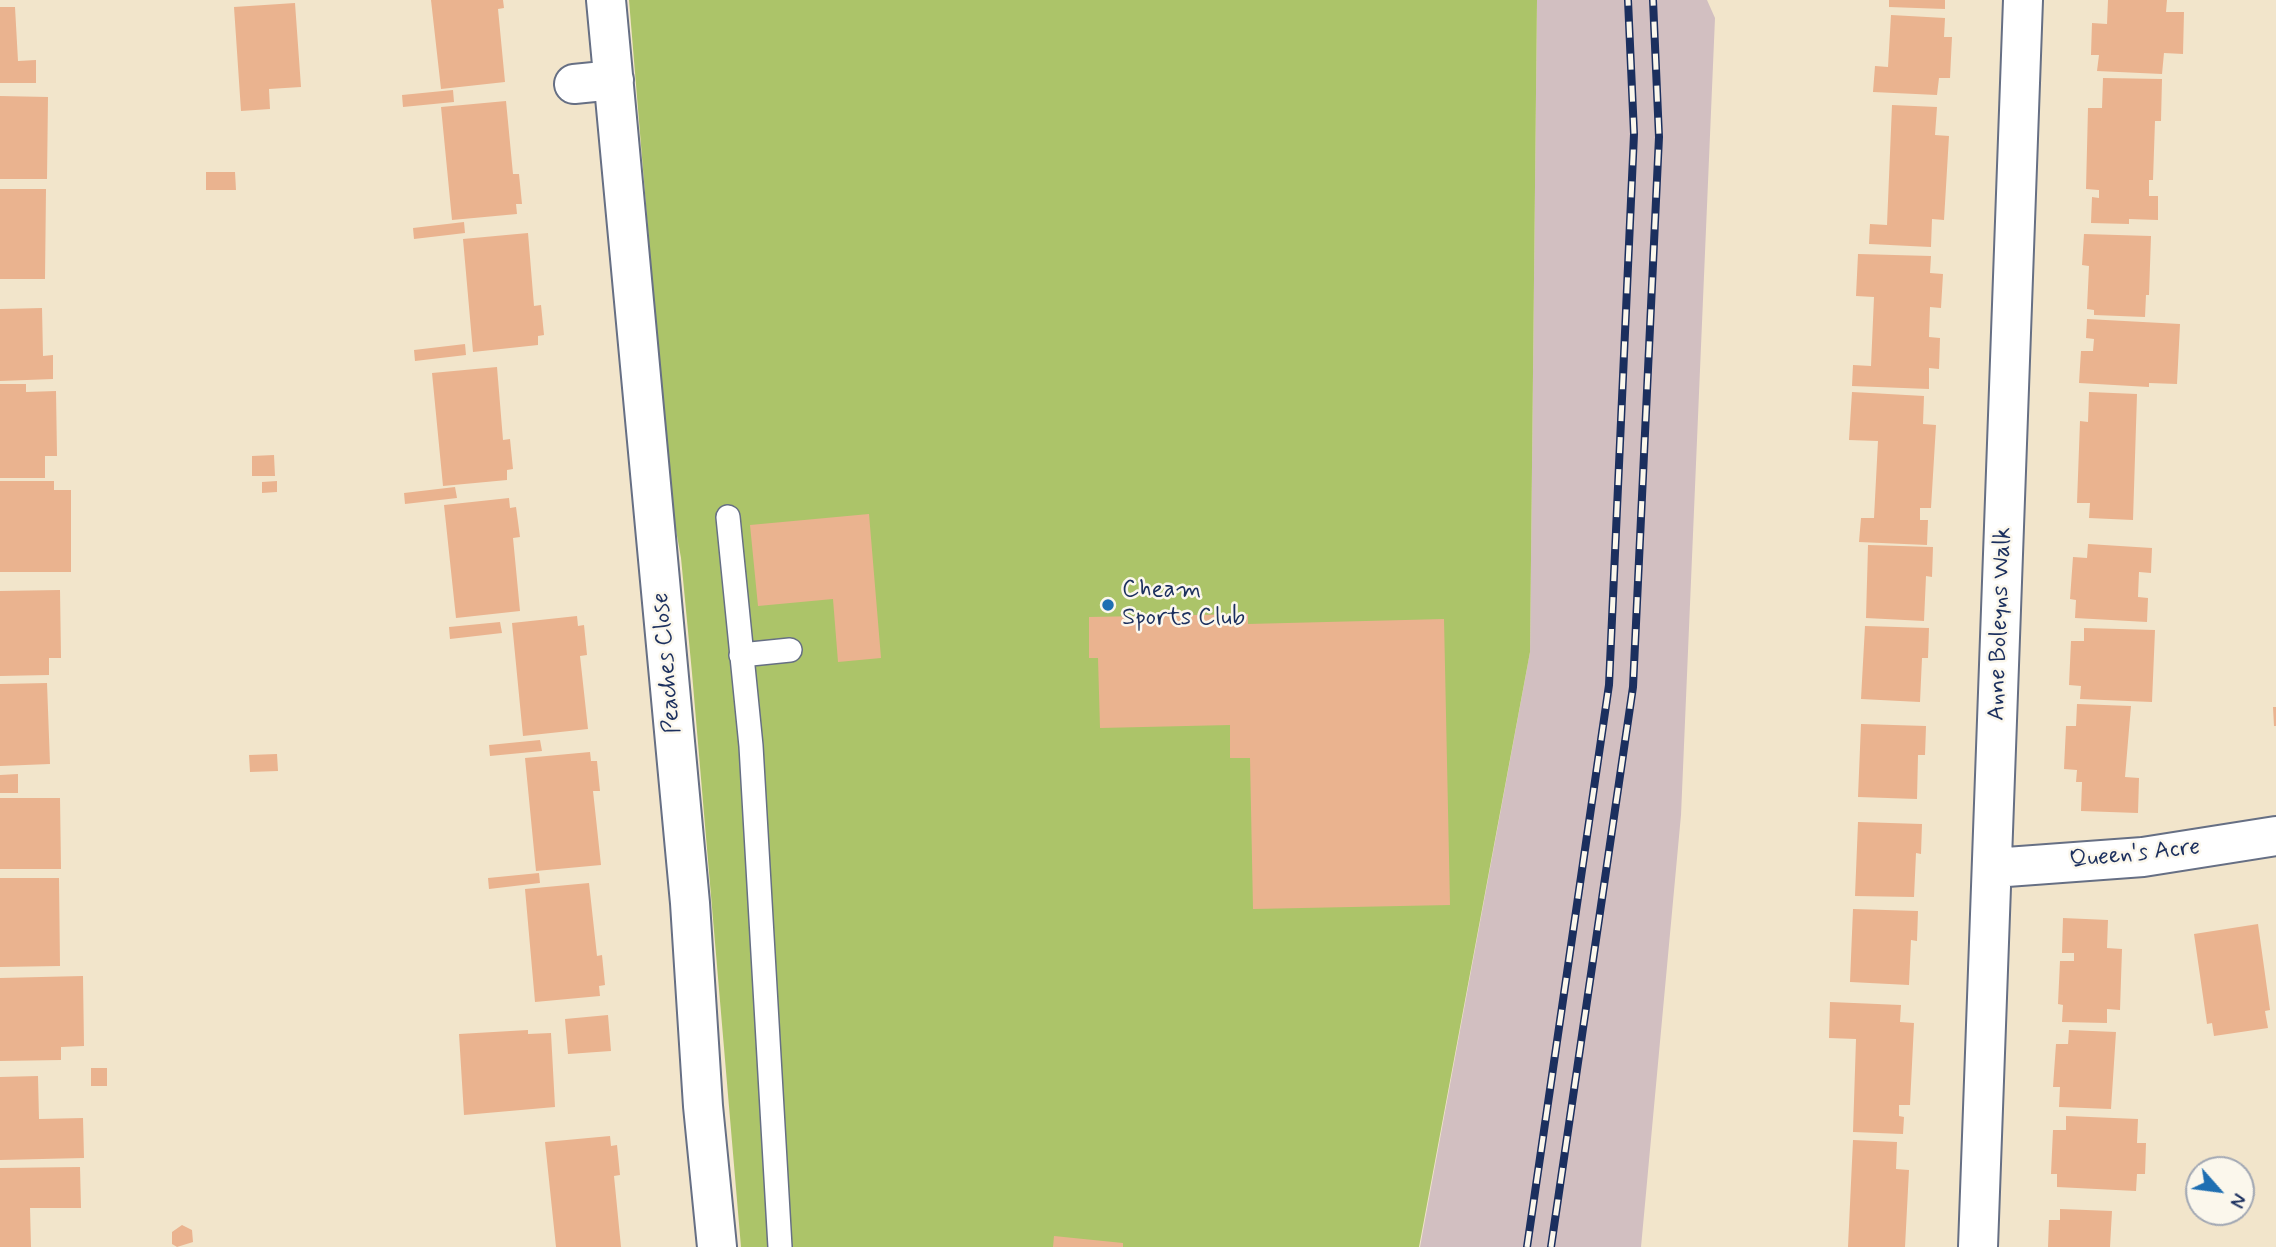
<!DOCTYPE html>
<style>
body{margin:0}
#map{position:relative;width:2276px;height:1247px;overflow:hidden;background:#f2e5cb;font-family:Mynerve,sans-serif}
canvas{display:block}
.north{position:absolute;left:2185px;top:1156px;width:70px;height:70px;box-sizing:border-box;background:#fbf7ec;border:2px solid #a1a7b3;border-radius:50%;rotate:118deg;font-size:19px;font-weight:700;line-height:28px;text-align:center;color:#1b2f5e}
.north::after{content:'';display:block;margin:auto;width:24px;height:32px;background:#1f6fb2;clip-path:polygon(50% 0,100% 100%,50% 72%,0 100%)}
</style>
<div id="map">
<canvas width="2276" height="1247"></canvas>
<div class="north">N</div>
</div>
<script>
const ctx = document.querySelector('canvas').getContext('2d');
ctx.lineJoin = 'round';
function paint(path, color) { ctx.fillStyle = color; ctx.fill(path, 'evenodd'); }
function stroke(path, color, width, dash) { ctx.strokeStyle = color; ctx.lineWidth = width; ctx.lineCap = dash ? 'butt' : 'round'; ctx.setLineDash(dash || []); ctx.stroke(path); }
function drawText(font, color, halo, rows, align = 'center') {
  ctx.font = font + ' Mynerve,sans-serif'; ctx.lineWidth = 5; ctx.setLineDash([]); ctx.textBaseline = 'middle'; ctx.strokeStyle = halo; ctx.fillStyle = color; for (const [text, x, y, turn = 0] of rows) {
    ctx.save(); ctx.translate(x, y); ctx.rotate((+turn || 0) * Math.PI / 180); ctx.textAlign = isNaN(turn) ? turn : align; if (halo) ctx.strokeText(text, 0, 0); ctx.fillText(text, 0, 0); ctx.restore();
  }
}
const industrial = new Path2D(`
 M 1537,0 L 1707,0 L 1715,18 L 1681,815 L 1641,1247 L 1420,1247 L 1530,652 Z`);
const green = new Path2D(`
 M 629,0 L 1537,0 L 1530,652 L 1419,1247 L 741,1247 L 692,673 L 681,558 L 670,496 Z`);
const building = new Path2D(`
 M 431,0 L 503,0 L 504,8 L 498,9 L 505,82 L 441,89 Z
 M 1889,0 L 1945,0 L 1945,9 L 1889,7 Z
 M 2108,0 L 2167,0 L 2166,12 L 2184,12 L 2183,54 L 2164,53 L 2162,74 L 2097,71 L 2099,55 L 2091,55 L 2092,23 L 2107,24 Z
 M 295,3 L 301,87 L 269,89 L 270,109 L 241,111 L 234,7 Z
 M 0,7 L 15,7 L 18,61 L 36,60 L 36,83 L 0,83 Z
 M 1891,15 L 1945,18 L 1944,37 L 1952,37 L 1950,78 L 1939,78 L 1937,95 L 1873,92 L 1875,66 L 1888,67 Z
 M 2103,78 L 2162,79 L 2161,121 L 2155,121 L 2153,180 L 2149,180 L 2149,196 L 2158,196 L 2158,220 L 2129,219 L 2129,224 L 2091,223 L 2092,197 L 2099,198 L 2099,190 L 2086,189 L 2088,108 L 2102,108 Z
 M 453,90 L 454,102 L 403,107 L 402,95 Z
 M 0,96 L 48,97 L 47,179 L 0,179 Z
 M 506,101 L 513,174 L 519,174 L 522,204 L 516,204 L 517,214 L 452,220 L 441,107 Z
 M 1892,105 L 1937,107 L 1935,135 L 1949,136 L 1944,220 L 1932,219 L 1931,247 L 1869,244 L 1870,224 L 1887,225 Z
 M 206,172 L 235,172 L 236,190 L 206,190 Z
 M 0,189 L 46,189 L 45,279 L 0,279 Z
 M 464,222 L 465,233 L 414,239 L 413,228 Z
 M 528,233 L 534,306 L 541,305 L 544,335 L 538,336 L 538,345 L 473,352 L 463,239 Z
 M 2084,234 L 2151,236 L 2149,295 L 2146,295 L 2145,317 L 2094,315 L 2094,310 L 2087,309 L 2089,266 L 2082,265 Z
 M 1858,254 L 1931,256 L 1930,273 L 1943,274 L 1941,308 L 1930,307 L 1929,337 L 1940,338 L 1939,369 L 1929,368 L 1929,389 L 1852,386 L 1853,365 L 1871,366 L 1874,297 L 1856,296 Z
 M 42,308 L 43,356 L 53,355 L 53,379 L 0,381 L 0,309 Z
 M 2087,319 L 2180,324 L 2177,384 L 2149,383 L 2149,387 L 2079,383 L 2081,351 L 2093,351 L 2094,339 L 2086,338 Z
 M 465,344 L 466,355 L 415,361 L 414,350 Z
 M 497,367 L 503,440 L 510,439 L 513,469 L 507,470 L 507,480 L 443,486 L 432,373 Z
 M 0,384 L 26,384 L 26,392 L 56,391 L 57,456 L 45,456 L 45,478 L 0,478 Z
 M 1852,392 L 1924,396 L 1923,424 L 1936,425 L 1931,508 L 1920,508 L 1920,520 L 1928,520 L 1927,545 L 1859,542 L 1861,518 L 1874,518 L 1878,441 L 1849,440 Z
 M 2089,392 L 2137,394 L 2133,520 L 2089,518 L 2090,503 L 2077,503 L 2080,421 L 2088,422 Z
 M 274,455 L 275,476 L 252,476 L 252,456 Z
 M 0,481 L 54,481 L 54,490 L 71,490 L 71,572 L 0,572 Z
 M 277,481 L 277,492 L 262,493 L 262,482 Z
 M 455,487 L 457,498 L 405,504 L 404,493 Z
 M 509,498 L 510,508 L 516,507 L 520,537 L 513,538 L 520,611 L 456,618 L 444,505 Z
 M 869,514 L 881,658 L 838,662 L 833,599 L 758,606 L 750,525 Z
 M 2088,544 L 2152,548 L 2151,573 L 2139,572 L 2138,597 L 2148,598 L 2147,622 L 2075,618 L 2076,600 L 2070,599 L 2073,557 L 2087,558 Z
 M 1868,545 L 1933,547 L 1932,577 L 1926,576 L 1924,621 L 1866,618 Z
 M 60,590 L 61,658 L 49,658 L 49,675 L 0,676 L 0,591 Z
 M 1248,614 L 1248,624 L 1444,619 L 1450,905 L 1253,909 L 1250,758 L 1230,758 L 1230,725 L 1100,728 L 1098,658 L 1089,658 L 1089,617 Z
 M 577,616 L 578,626 L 584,625 L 587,655 L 580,656 L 588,729 L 523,736 L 512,623 Z
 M 500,622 L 502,633 L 450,639 L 449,627 Z
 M 1865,626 L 1929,628 L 1928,658 L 1922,658 L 1920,702 L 1861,699 Z
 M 2084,628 L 2155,630 L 2152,702 L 2080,699 L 2081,686 L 2069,685 L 2071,641 L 2084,641 Z
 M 47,683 L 50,764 L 0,766 L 0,684 Z
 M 2077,704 L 2131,706 L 2125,777 L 2139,778 L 2138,813 L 2081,811 L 2082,782 L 2076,782 L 2077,770 L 2064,769 L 2066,726 L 2076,726 Z
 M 2273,707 L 2276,707 L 2276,726 L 2274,726 Z
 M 1861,724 L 1926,726 L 1925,755 L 1918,755 L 1917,799 L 1858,797 Z
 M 540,740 L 542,751 L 490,756 L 489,745 Z
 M 590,752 L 591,761 L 597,761 L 600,791 L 593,791 L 601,865 L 536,871 L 525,758 Z
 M 277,754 L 278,771 L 250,772 L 249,755 Z
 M 18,774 L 18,793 L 0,793 L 0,775 Z
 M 0,798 L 60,798 L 61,869 L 0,869 Z
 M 1858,822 L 1922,824 L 1921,854 L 1916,853 L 1914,897 L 1855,896 Z
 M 539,873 L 540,883 L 489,889 L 488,878 Z
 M 0,878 L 59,878 L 60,966 L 0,967 Z
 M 589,883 L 597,956 L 602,955 L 605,985 L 599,986 L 600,996 L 535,1002 L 525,889 Z
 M 1853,909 L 1918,911 L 1917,941 L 1911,940 L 1909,985 L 1850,982 Z
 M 2063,918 L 2108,920 L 2107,948 L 2122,949 L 2120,1010 L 2107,1009 L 2107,1023 L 2062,1022 L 2063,1005 L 2058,1004 L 2060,961 L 2074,961 L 2074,953 L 2062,953 Z
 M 2258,924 L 2270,1010 L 2265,1011 L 2268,1028 L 2214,1036 L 2212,1023 L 2207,1024 L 2194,934 Z
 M 83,976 L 84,1046 L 61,1047 L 61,1060 L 0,1061 L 0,978 Z
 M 1830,1002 L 1901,1005 L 1900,1022 L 1914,1023 L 1910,1105 L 1899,1105 L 1899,1116 L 1904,1117 L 1903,1134 L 1853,1132 L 1856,1039 L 1829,1038 Z
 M 608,1015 L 611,1051 L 568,1054 L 565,1019 Z
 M 528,1030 L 528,1034 L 551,1033 L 555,1107 L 464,1115 L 459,1034 Z
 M 2069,1030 L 2116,1032 L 2111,1109 L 2059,1107 L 2060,1087 L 2053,1087 L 2056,1044 L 2068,1044 Z
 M 91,1068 L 107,1068 L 107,1086 L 91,1086 Z
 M 38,1076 L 39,1119 L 83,1118 L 84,1158 L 0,1160 L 0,1077 Z
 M 2066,1116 L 2138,1119 L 2137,1143 L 2146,1143 L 2145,1174 L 2137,1174 L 2136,1191 L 2057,1187 L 2057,1174 L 2051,1174 L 2053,1130 L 2066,1130 Z
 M 610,1136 L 611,1146 L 617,1145 L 620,1175 L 614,1176 L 621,1247 L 556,1247 L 545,1142 Z
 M 1853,1140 L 1897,1142 L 1896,1169 L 1909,1170 L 1905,1247 L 1848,1247 Z
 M 80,1167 L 81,1208 L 30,1208 L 31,1247 L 0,1247 L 0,1168 Z
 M 2060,1209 L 2112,1211 L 2110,1247 L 2048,1247 L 2049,1220 L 2060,1220 Z
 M 182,1225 L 192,1230 L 193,1242 L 177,1247 L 172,1244 L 172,1232 Z
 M 1054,1236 L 1123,1243 L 1123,1247 L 1053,1247 Z`);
const lane = new Path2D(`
 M 728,517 L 751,746 L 780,1247
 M 741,655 L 790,650`);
const street = new Path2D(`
 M 606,0 L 690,903 L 703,1106 L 717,1247
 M 574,84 L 614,80
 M 1993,868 L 2143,857 L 2276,836
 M 1978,1247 L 2023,0`);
const rail = new Path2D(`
 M 1527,1247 L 1609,685 L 1634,134 L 1628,0
 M 1551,1247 L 1633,687 L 1659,137 L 1653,0`);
const markers = [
 [1108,605,7,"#1f6fb2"]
];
const poiNames = [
 ["Cheam",1122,591],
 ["Sports Club",1122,619]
];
const streetNames = [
 ["Anne Boleyns Walk",2001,624,-88],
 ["Peaches Close",668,663,-95],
 ["Queen's Acre",2135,855,-6]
];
paint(industrial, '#d2bfc1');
paint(green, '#acc469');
paint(building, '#eab38f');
stroke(lane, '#666f84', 26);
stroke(street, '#666f84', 42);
stroke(lane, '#fff', 23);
stroke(street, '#fff', 38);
stroke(rail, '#1b2f5e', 8);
stroke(rail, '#fbf7ec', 5, [16]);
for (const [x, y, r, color] of markers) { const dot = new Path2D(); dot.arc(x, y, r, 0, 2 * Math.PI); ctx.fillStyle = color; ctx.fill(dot); stroke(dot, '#fbf7ec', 2.5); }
drawText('24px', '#1b2f5e', '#fbf7ec', poiNames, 'left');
drawText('24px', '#1b2f5e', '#fbf7ec', streetNames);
</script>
